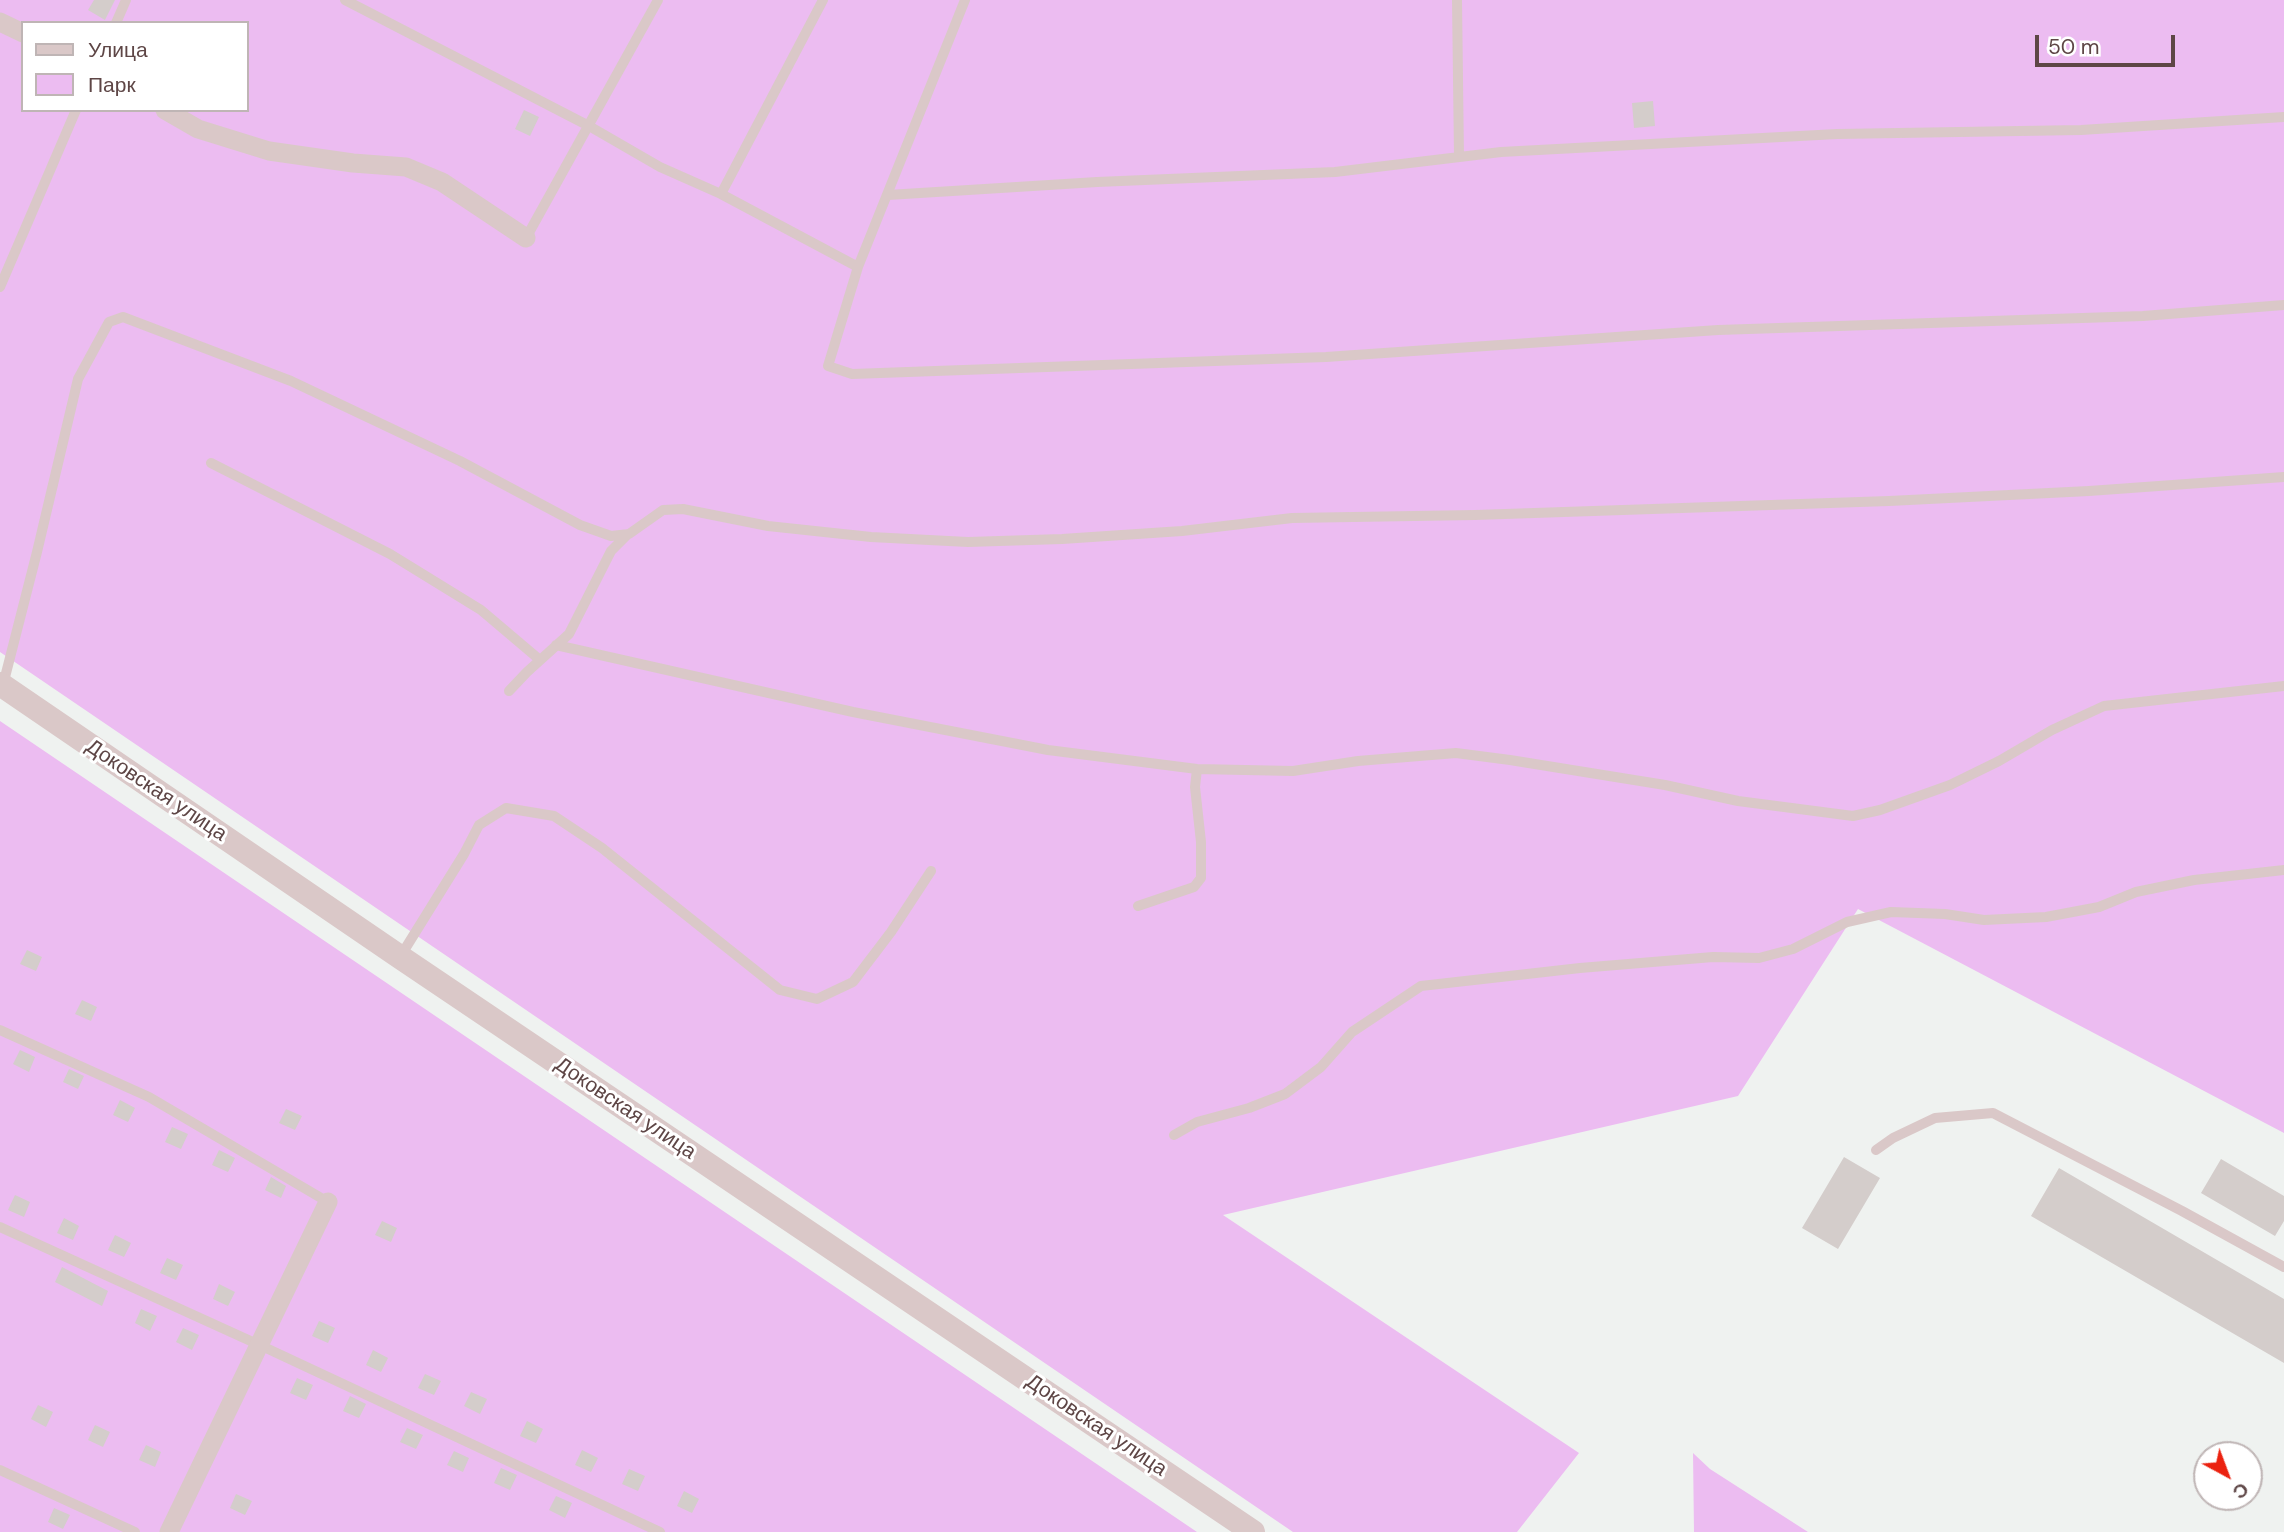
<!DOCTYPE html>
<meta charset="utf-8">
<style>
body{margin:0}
#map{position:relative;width:2284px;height:1532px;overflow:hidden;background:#eff2f0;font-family:"DM Sans",sans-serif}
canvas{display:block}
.legend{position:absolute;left:21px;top:21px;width:228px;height:91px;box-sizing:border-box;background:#fff;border:2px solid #bfb5b5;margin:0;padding:9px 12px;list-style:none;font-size:21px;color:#5e4646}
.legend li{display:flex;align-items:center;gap:14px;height:35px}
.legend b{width:35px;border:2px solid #bfb5b5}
.north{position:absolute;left:2193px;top:1441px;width:70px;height:70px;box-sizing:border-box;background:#fff;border:2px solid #bfb5b5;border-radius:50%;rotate:139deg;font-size:19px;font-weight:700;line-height:28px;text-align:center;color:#5e4646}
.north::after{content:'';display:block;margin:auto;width:24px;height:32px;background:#eb2210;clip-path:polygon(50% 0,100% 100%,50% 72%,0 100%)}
.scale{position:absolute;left:2035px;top:35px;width:140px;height:32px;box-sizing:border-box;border:4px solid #5e4646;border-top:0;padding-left:9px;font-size:21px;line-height:24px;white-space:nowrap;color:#5e4646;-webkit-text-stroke:5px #fff;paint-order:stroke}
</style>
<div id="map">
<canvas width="2284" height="1532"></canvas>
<ul class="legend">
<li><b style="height:9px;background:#dac8c8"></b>Улица</li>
<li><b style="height:19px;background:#ecbcf1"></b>Парк</li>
</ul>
<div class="north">С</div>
<div class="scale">50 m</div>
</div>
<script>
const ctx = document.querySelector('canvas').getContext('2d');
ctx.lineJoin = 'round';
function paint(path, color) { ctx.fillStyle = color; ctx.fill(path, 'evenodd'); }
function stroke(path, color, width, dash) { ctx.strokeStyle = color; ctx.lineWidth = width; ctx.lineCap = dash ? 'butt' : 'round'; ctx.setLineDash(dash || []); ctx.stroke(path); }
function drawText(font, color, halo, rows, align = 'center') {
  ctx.font = font + ' "DM Sans",sans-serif'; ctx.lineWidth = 6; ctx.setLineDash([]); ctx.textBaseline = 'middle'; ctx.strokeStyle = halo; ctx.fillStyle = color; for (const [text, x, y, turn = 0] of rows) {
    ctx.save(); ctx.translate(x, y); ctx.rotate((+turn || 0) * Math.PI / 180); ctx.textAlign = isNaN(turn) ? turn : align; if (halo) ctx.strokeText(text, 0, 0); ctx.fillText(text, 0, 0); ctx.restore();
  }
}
const green = new Path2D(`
 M 0,0 L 2284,0 L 2284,1133 L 1858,909 L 1738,1096 L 1223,1215 L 1579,1453 L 1517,1532 L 1293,1532 L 0,652 ZM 23,23 L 247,23 L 247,110 L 23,110 Z
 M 0,721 L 1197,1532 L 0,1532 Z
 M 1693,1453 L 1710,1469 L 1808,1532 L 1694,1532 Z`);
const building = new Path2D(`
 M 94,0 L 115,0 L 105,20 L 88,10 Z
 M 1653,101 L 1655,126 L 1634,128 L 1632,103 Z
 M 524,110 L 539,117 L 530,136 L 515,129 Z
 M 27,950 L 42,957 L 36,971 L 20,964 Z
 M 82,1000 L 97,1007 L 91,1021 L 75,1014 Z
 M 20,1050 L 35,1057 L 29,1072 L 13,1064 Z
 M 69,1069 L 84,1076 L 78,1089 L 63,1082 Z
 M 120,1100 L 135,1108 L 128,1122 L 113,1115 Z
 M 286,1109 L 302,1116 L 295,1130 L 279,1123 Z
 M 172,1127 L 188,1134 L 181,1149 L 165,1142 Z
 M 219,1150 L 235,1158 L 228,1172 L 212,1165 Z
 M 1844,1157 L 1880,1178 L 1838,1249 L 1802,1228 Z
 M 2221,1159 L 2284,1196 L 2284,1221 L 2275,1236 L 2201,1193 Z
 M 2059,1168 L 2284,1299 L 2284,1363 L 2031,1216 Z
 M 271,1177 L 286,1186 L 281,1198 L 265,1190 Z
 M 15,1195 L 30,1202 L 24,1217 L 8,1210 Z
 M 64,1218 L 79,1226 L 73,1240 L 57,1233 Z
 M 382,1221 L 397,1228 L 391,1242 L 375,1235 Z
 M 115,1235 L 131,1243 L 124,1257 L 108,1250 Z
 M 167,1258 L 183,1265 L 176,1280 L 160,1273 Z
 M 62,1267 L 108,1291 L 102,1306 L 55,1282 Z
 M 219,1284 L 235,1292 L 228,1306 L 213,1299 Z
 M 141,1309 L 157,1316 L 150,1331 L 135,1323 Z
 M 319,1321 L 335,1328 L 328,1343 L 312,1336 Z
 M 183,1328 L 199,1335 L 192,1350 L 176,1342 Z
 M 373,1350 L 388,1358 L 381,1372 L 366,1365 Z
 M 425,1374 L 441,1381 L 434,1395 L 418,1388 Z
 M 297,1378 L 313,1385 L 306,1400 L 290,1393 Z
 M 471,1392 L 487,1399 L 480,1414 L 464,1406 Z
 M 350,1396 L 366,1404 L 359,1418 L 343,1411 Z
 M 38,1405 L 53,1412 L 46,1427 L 31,1419 Z
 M 527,1421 L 543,1429 L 536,1443 L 520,1436 Z
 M 95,1425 L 110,1432 L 103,1447 L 88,1440 Z
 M 407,1428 L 423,1435 L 416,1449 L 400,1442 Z
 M 146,1445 L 161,1452 L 155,1467 L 139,1460 Z
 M 582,1450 L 598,1458 L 591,1472 L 575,1465 Z
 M 454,1451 L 469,1458 L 463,1472 L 447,1465 Z
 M 501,1468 L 517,1475 L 510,1490 L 494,1483 Z
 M 629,1469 L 645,1476 L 638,1491 L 622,1484 Z
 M 684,1491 L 699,1499 L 692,1513 L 677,1506 Z
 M 236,1494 L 252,1501 L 245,1515 L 230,1508 Z
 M 556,1496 L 572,1503 L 565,1518 L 549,1510 Z
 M 54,1508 L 70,1515 L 63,1529 L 48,1522 Z`);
const service = new Path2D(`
 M 345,0 L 589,126 L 660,167 L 721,194 L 858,267
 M 965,0 L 858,267 L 828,366 L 852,374 L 1326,357 L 1718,330 L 2143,316 L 2284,305
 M 1457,0 L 1459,157
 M 116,23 L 126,0
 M 721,194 L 823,0
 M 888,195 L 1097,182 L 1335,172 L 1501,152 L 1837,134 L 2081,130 L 2284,117
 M 526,238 L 658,0
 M 0,287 L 76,110
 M 211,463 L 390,554 L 481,610 L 540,660
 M 556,645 L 853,712 L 1048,750 L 1197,769 L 1293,771 L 1358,761 L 1456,753 L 1510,760 L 1665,785 L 1738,801 L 1853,816 L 1880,810 L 1950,785 L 1999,761 L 2052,730 L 2104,706 L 2284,686
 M 3,685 L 37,552 L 78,379 L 109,322 L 123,317 L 291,381 L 460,461 L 580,525 L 611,536 L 629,534 L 663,510 L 683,509 L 768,526 L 871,537 L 968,542 L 1062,539 L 1182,531 L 1292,518 L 1475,515 L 1889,501 L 2089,491 L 2284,477
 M 509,691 L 527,672 L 569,634 L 611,551 L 628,534
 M 1138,906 L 1194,887 L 1201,878 L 1201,842 L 1195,787 L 1197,769
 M 400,957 L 464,854 L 479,825 L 506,808 L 554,816 L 602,848 L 780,990 L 817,999 L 853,982 L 891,932 L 931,871
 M 0,1030 L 149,1097 L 328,1202
 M 1174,1135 L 1197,1122 L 1249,1108 L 1285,1094 L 1321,1067 L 1352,1032 L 1421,986 L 1580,968 L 1713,957 L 1759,958 L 1793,949 L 1847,922 L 1891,912 L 1945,914 L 1984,920 L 2046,917 L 2099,907 L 2136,892 L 2194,880 L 2284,870
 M 1876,1150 L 1893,1138 L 1935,1118 L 1993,1113 L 2182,1211 L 2284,1267
 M 0,1227 L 266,1348 L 660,1532
 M 0,1470 L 135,1532`);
const minor = new Path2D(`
 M 0,22 L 23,33
 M 165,110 L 198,129 L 269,151 L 353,163 L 406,167 L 442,182 L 526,238
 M 169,1532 L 328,1202`);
const tertiary = new Path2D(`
 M 0,684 L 400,957 L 1253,1532`);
const streetNames = [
 ["Доковская улица",156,791,34],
 ["Доковская улица",625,1109,34],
 ["Доковская улица",1096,1426,34]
];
paint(green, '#ecbcf1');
paint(building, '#d4cdcb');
stroke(service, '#dac8c8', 10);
stroke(minor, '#dac8c8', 19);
stroke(tertiary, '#dac8c8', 24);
drawText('21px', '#5e4646', '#fff', streetNames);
</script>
